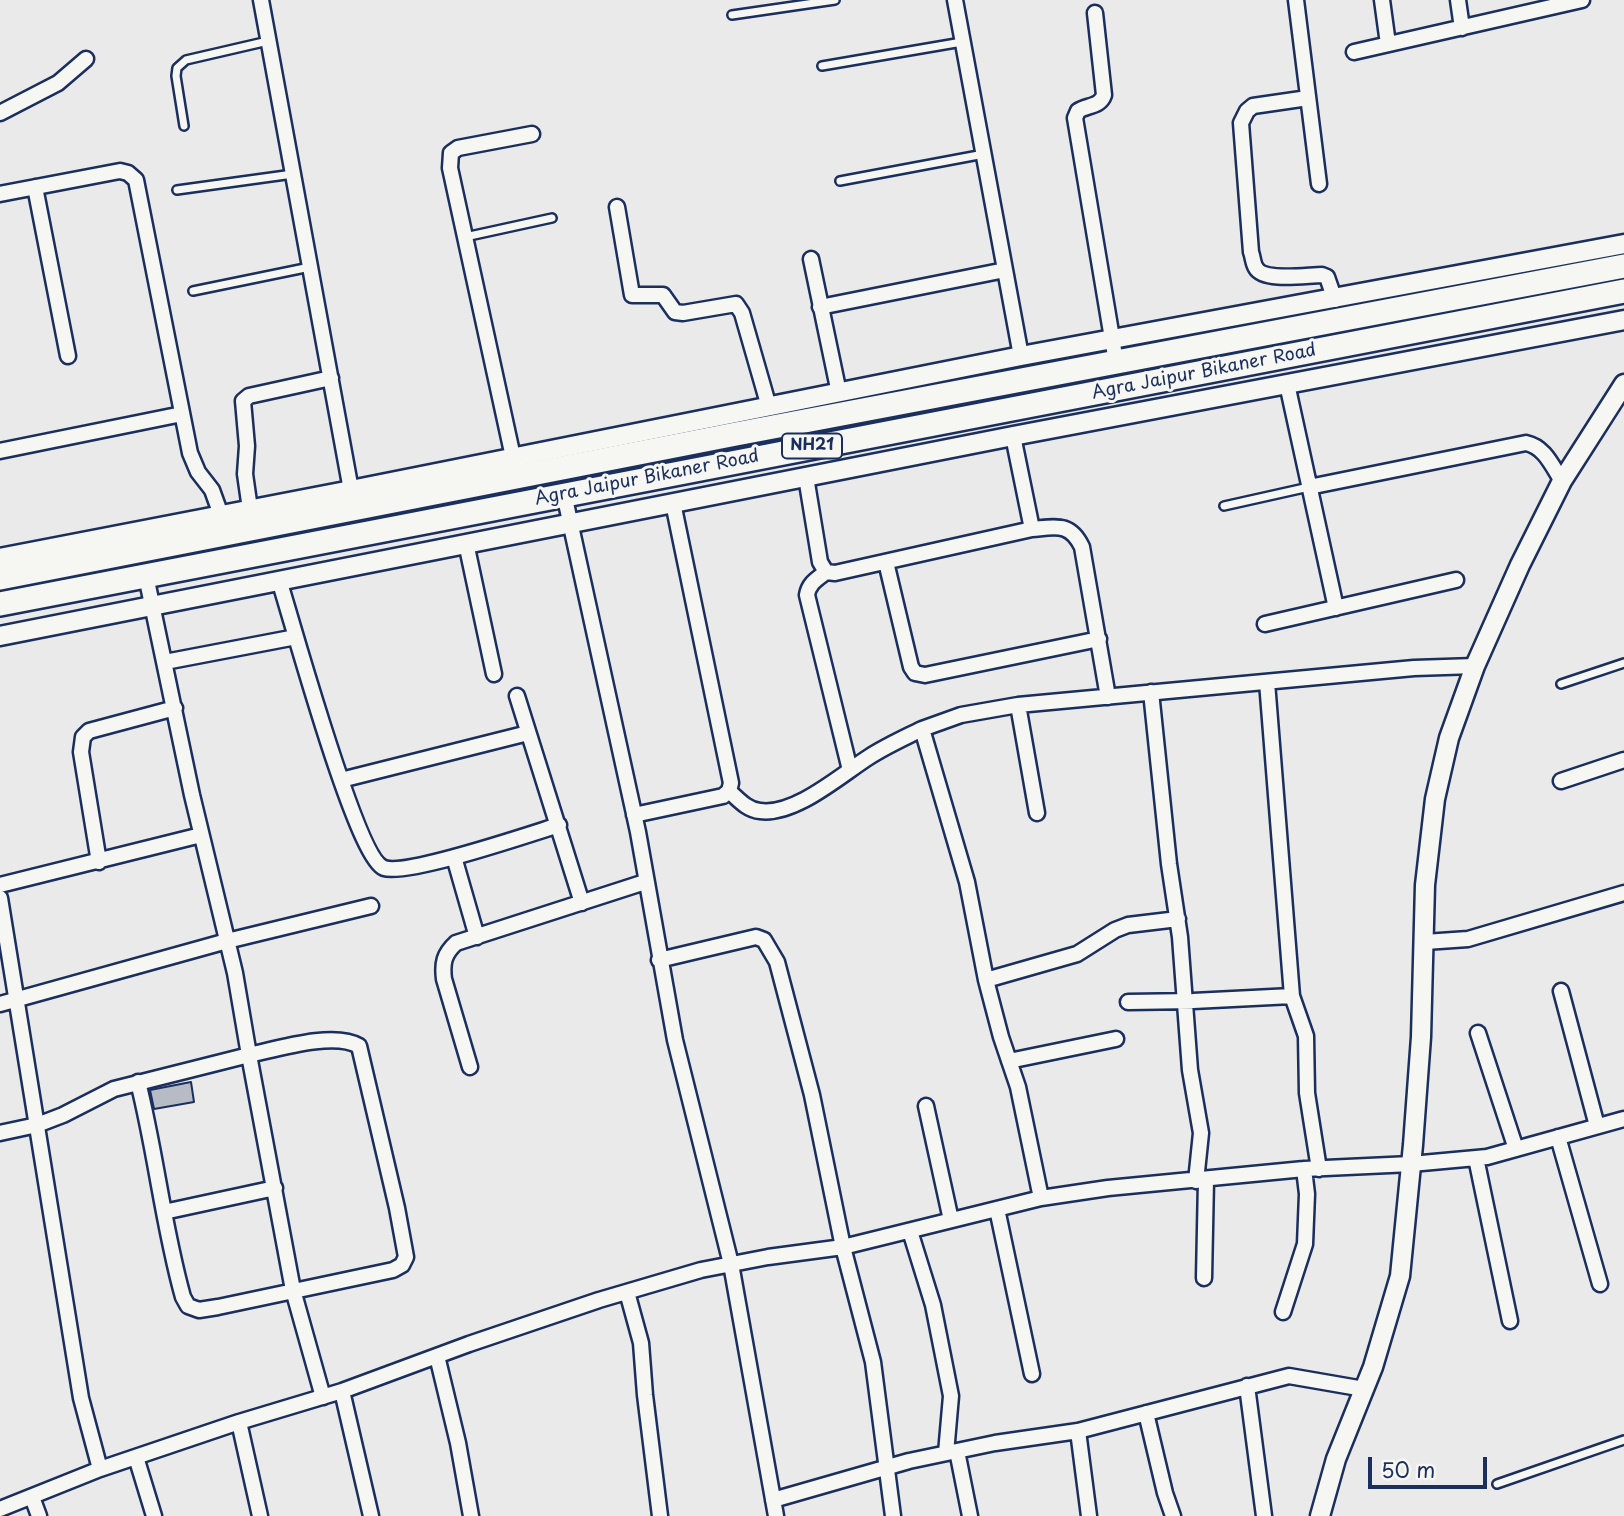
<!DOCTYPE html>
<style>
body{margin:0}
#map{position:relative;width:1624px;height:1516px;overflow:hidden;background:#e9eae9;font-family:"Playpen Sans",sans-serif}
canvas{display:block}
.scale{position:absolute;left:1368px;top:1457px;width:119px;height:32px;box-sizing:border-box;border:4px solid #1b2f5e;border-top:0;padding-left:9px;font-size:21px;line-height:24px;white-space:nowrap;color:#1b2f5e;-webkit-text-stroke:5px #f6f6f2;paint-order:stroke}
</style>
<div id="map">
<canvas width="1624" height="1516"></canvas>
<div class="scale">50 m</div>
</div>
<script>
const ctx = document.querySelector('canvas').getContext('2d');
ctx.lineJoin = 'round';
function paint(path, color) { ctx.fillStyle = color; ctx.fill(path, 'evenodd'); }
function stroke(path, color, width, dash) { ctx.strokeStyle = color; ctx.lineWidth = width; ctx.lineCap = dash ? 'butt' : 'round'; ctx.setLineDash(dash || []); ctx.stroke(path); }
function drawText(font, color, halo, rows, align = 'center') {
  ctx.font = font + ' "Playpen Sans",sans-serif'; ctx.lineWidth = 6; ctx.setLineDash([]); ctx.textBaseline = 'middle'; ctx.strokeStyle = halo; ctx.fillStyle = color; for (const [text, x, y, turn = 0] of rows) {
    ctx.save(); ctx.translate(x, y); ctx.rotate((+turn || 0) * Math.PI / 180); ctx.textAlign = isNaN(turn) ? turn : align; if (halo) ctx.strokeText(text, 0, 0); ctx.fillText(text, 0, 0); ctx.restore();
  }
}
const building = new Path2D(`
 M 191,1082 L 194,1102 L 154,1109 L 150,1090 Z`);
const service = new Path2D(`
 M 732,15 L 835,0
 M 822,66 L 962,42
 M 184,126 L 176,76 L 177,68 L 186,60 L 268,41
 M 840,181 L 984,154
 M 177,190 L 293,174
 M 465,237 L 552,218
 M 193,291 L 310,267
 M 1224,506 L 1309,487
 M 1561,684 L 1624,663
 M 1497,1484 L 1624,1440`);
const minor = new Path2D(`
 M 261,0 L 351,490
 M 955,0 L 1021,356
 M 1296,0 L 1319,184
 M 1382,0 L 1388,44
 M 1458,0 L 1462,28
 M 1095,13 L 1104,95 C 1100,107 1087,105 1078,111 L 1075,118 L 1116,362
 M 1354,52 L 1582,0
 M 1308,98 L 1253,106 L 1247,111 L 1241,123 L 1251,252 C 1253,257 1253,264 1256,268 C 1264,282 1307,275 1322,275 L 1327,277 L 1335,300
 M 0,113 L 58,83 L 86,59
 M 35,187 L 68,356
 M 0,194 L 120,171 L 128,173 L 136,180 L 190,453 L 198,472 L 212,490 L 221,515
 M 617,207 L 632,295 L 663,295 L 675,312 L 683,313 L 736,304 L 742,313 L 769,407
 M 811,259 L 839,393
 M 820,307 L 1005,270
 M 1287,384 L 1336,608
 M 1013,436 L 1032,529
 M 0,451 L 182,414
 M 513,457 L 450,168 L 451,153 L 458,148 L 532,134
 M 806,477 L 820,562 L 826,572 L 835,573 L 1032,529 C 1056,527 1070,522 1082,547 L 1108,697
 M 1309,487 L 1526,443 C 1545,447 1552,466 1562,481
 M 564,494 L 638,832 L 675,1040 L 731,1264 L 776,1516
 M 250,509 L 245,474 L 247,446 L 243,401 L 249,396 L 331,378
 M 466,543 L 494,674
 M 886,562 L 911,667 L 915,673 L 925,675 L 1099,639
 M 826,572 C 817,579 809,583 807,595 L 850,770
 M 279,580 C 292,620 356,858 384,868 C 407,876 530,834 559,825
 M 1265,624 L 1456,580
 M 165,662 L 296,637
 M 1267,682 L 1292,996
 M 1151,692 L 1169,864 L 1180,937 L 1190,1070 L 1201,1133 L 1196,1181
 M 517,696 L 582,903
 M 1018,705 L 1037,813
 M 341,780 L 528,733
 M 1561,781 L 1624,760
 M 729,791 C 738,799 747,810 760,811 C 795,816 842,774 869,757 C 886,746 904,738 922,729
 M 634,815 L 723,796 L 729,791 L 731,783 L 673,503
 M 454,857 L 477,937
 M 99,862 L 81,752 L 83,737 L 89,731 L 175,708
 M 0,885 L 201,835
 M 0,898 L 81,1398 L 100,1469
 M 1425,942 L 1468,939 L 1624,893
 M 659,960 L 756,937 L 764,940 L 777,962 L 812,1095 L 843,1247 L 873,1362 L 893,1516
 M 986,980 L 1077,954 L 1115,930 L 1128,925 L 1178,919
 M 1561,991 L 1597,1126
 M 1128,1002 L 1193,1001 L 1292,996 L 1306,1036 L 1307,1093 L 1319,1169
 M 0,1004 L 227,941 L 371,906
 M 1478,1033 L 1516,1149
 M 1009,1061 L 1116,1039
 M 470,1067 L 444,979 C 442,963 444,954 456,943 L 645,882
 M 138,1082 C 156,1153 163,1226 183,1297 L 188,1306 L 199,1310 L 218,1307 L 393,1270 L 402,1265 L 406,1257 L 397,1208 L 359,1046 C 334,1031 277,1049 249,1055 L 293,1290 L 323,1397
 M 926,1106 L 951,1220
 M 0,1133 L 37,1125 L 63,1115 L 114,1089 L 249,1055 L 235,973 L 192,795 L 146,576
 M 1558,1137 L 1600,1284
 M 1476,1158 L 1510,1321
 M 1041,1198 L 1018,1087 L 1001,1037 L 986,980 L 967,882 L 922,729 L 961,715 L 1018,705 L 1414,668 L 1475,666
 M 997,1209 L 1032,1374
 M 164,1212 L 275,1188
 M 910,1231 L 933,1305 L 951,1396 L 946,1453
 M 1204,1278 L 1206,1180
 M 627,1292 L 641,1343 L 645,1395 L 660,1516
 M 1283,1312 L 1305,1244 L 1307,1194 L 1304,1169
 M 437,1356 L 458,1443 L 471,1516
 M 1247,1386 L 1264,1516
 M 342,1391 L 371,1516
 M 1146,1413 L 1165,1493 L 1173,1516
 M 239,1422 L 260,1516
 M 1078,1431 L 1089,1516
 M 957,1451 L 970,1516
 M 136,1457 L 154,1516
 M 32,1497 L 39,1516
 M 773,1500 L 909,1461 L 995,1443 L 1078,1431 L 1289,1376 L 1364,1389
 M 0,1509 L 100,1469 L 239,1422 L 342,1391 L 469,1344 L 599,1300 L 701,1270 L 768,1257 L 843,1247 L 1041,1198 L 1108,1188 L 1304,1169 L 1411,1164 L 1487,1157 L 1624,1119`);
const tertiary = new Path2D(`
 M 0,558 L 351,490 L 1021,356 L 1624,244
 M 0,636 L 1013,436 L 1624,320
 M 1320,1516 L 1336,1459 L 1373,1367 L 1400,1276 L 1413,1145 L 1421,1037 L 1425,885 L 1435,799 L 1449,738 L 1475,666 L 1520,565 L 1562,481 L 1624,384`);
const trunk = new Path2D(`
 M 0,578 L 736,434 L 1624,266
 M 0,604 L 1624,291`);
const shields = [
 [812,446,60]
];
const shieldNames = [
 ["NH21",812,446]
];
const streetNames = [
 ["Agra Jaipur Bikaner Road",1204,372,-11],
 ["Agra Jaipur Bikaner Road",647,478,-11]
];
paint(building, '#b6bbc6');
stroke(building, '#1b2f5e', 2);
stroke(service, '#1b2f5e', 12);
stroke(minor, '#1b2f5e', 19);
stroke(tertiary, '#1b2f5e', 23);
stroke(trunk, '#1b2f5e', 28);
stroke(service, '#f6f6f2', 7);
stroke(minor, '#f6f6f2', 14);
stroke(tertiary, '#f6f6f2', 18);
stroke(trunk, '#f6f6f2', 23);
for (const [x, y, w] of shields) { const box = new Path2D(); box.roundRect(x - w / 2, y - 12.5, w, 25, 5); ctx.fillStyle = '#f6f6f2'; ctx.fill(box); stroke(box, '#1b2f5e', 2); }
drawText('bold 16px', '#1b2f5e', null, shieldNames);
drawText('18px', '#1b2f5e', '#f6f6f2', streetNames);
</script>
